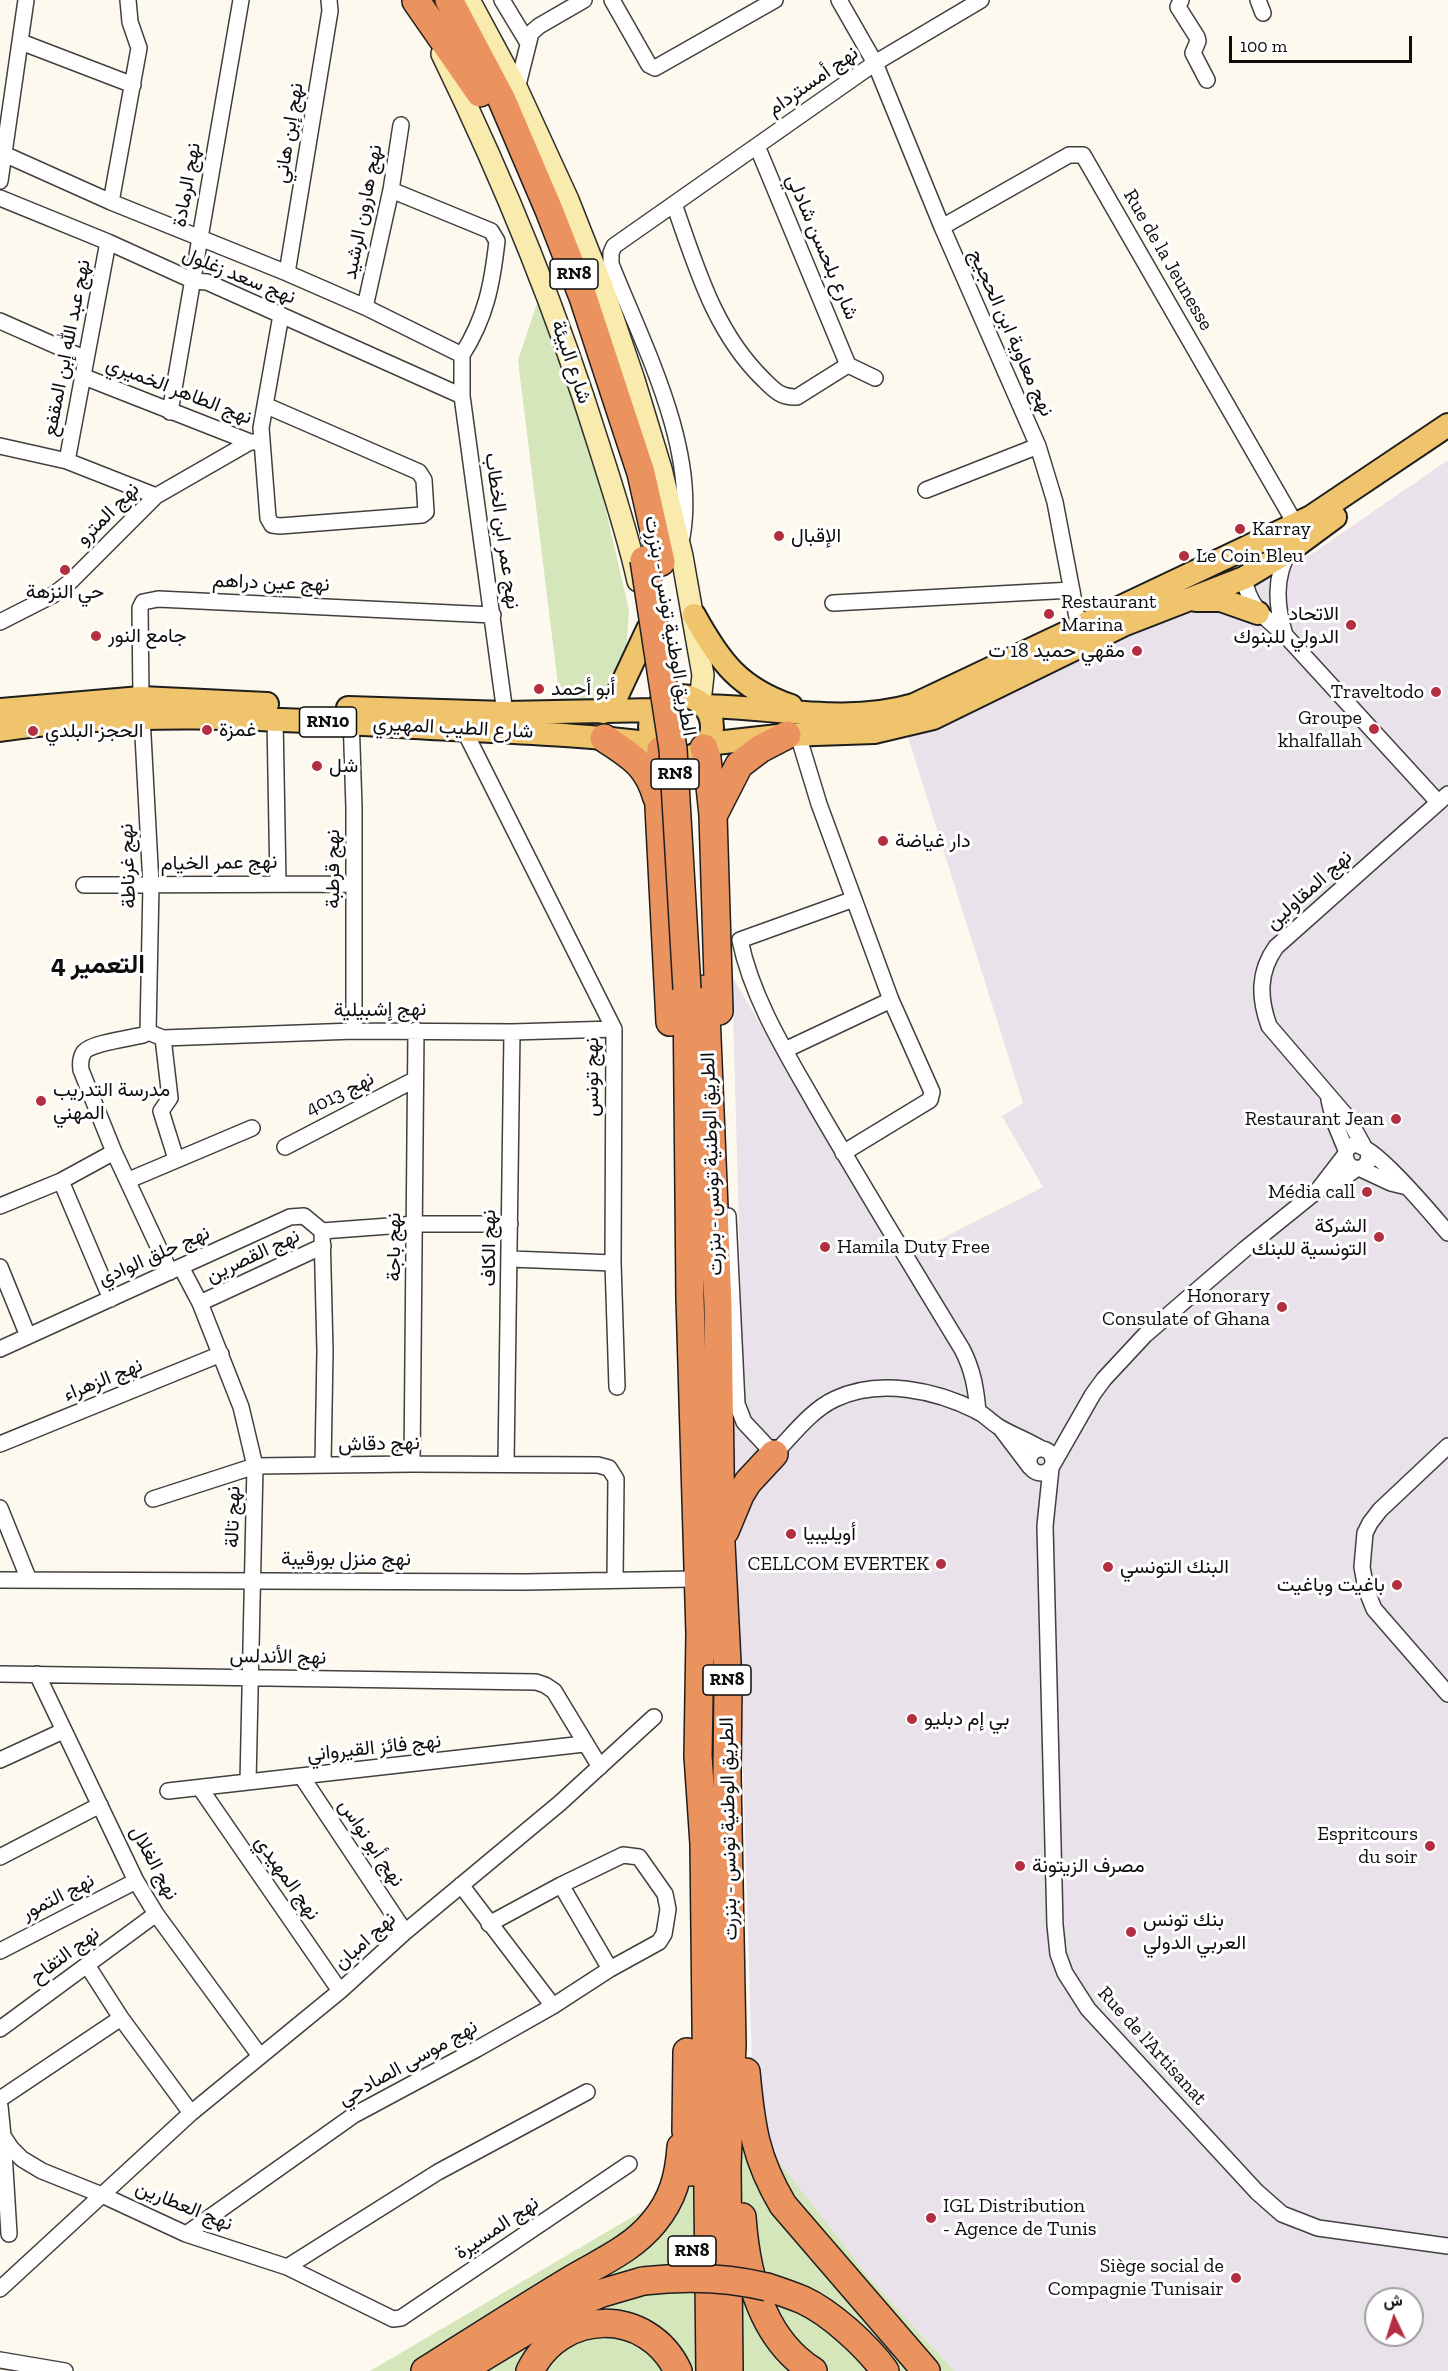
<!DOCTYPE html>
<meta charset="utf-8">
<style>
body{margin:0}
#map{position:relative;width:1448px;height:2371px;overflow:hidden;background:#fef9ee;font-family:"Zilla Slab",Vazirmatn,serif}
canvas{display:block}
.north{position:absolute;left:1364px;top:2287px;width:60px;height:60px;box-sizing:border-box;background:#fff;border:2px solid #9e9e9e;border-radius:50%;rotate:356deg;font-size:16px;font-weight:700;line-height:24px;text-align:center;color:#0d0d0d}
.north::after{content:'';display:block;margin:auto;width:21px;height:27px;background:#b32e40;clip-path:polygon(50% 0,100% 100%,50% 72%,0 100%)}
.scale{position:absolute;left:1229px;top:36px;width:183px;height:27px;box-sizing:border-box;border:3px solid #0d0d0d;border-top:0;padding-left:8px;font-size:18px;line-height:21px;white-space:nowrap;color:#0d0d0d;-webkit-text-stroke:4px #fff;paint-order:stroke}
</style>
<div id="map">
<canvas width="1448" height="2371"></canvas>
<div class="north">ش</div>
<div class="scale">100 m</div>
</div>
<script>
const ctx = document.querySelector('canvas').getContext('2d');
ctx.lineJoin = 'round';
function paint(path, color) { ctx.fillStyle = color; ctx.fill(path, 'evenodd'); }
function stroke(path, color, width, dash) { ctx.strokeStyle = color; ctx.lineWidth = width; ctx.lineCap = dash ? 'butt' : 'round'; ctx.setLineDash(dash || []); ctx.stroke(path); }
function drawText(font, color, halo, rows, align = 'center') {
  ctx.font = font + ' "Zilla Slab",Vazirmatn,serif'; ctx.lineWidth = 6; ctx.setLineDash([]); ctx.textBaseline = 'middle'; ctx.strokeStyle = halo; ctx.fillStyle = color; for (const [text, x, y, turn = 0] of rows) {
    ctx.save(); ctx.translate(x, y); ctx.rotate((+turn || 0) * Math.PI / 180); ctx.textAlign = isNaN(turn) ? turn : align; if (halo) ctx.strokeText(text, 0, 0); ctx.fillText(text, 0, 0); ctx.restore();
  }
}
const industrial = new Path2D(`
 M 1448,460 L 1448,2371 L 954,2371 L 870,2279 L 760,2139 L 752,2068 L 733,1430 L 744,1403 L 732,976 L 898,1261 L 1043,1187 L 1002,1116 L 1023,1103 L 906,731 L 1182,608 L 1245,587 L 1310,555 ZM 1376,2299 L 1412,2299 L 1412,2335 L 1376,2335 Z`);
const green = new Path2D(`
 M 539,298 L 576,405 L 600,485 L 629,610 L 626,654 L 609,691 L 588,703 L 560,701 L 518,360 Z
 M 758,2119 L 761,2139 L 870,2279 L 954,2371 L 370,2371 L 656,2203 L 668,2174 L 673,2125 Z`);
const minor = new Path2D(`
 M 502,0 L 528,43
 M 612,0 L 649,65 L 655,68 L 775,0
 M 839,0 L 875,63 L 942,227 L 1038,446 L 1055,502 L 1079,628
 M 1181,0 L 1178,7 L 1197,37 L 1198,41 L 1193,53 L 1207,80
 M 1258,0 L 1263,13
 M 21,42 L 133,85
 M 517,89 L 531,33 L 539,26 L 584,0
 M 757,146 L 848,365 L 875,378
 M 4,154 L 111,202 L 287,273 L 365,307 L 462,355
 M 0,181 L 26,0
 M 391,190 L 491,231 L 497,241 C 492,285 486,317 462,355
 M 0,198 L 108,242 L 194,281 L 207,282 L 462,396
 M 111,202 L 139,48 L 130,22 L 128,0
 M 674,204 C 696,266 714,331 763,379 C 774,390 781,398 797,397 L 848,365
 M 942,227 L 1069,155 L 1083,155 L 1296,525
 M 287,273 L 330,11 L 329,0
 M 365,307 L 391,190 L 401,125
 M 0,321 L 86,359
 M 462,355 L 462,396 L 505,713
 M 82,376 L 250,442 L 255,442
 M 267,406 L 419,472 L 424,480 L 426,512 L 422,515 L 280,526 L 272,525 L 268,518 L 261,428 L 281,315
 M 170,412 L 241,0
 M 0,446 L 67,461 L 156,496
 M 67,461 L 108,242
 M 926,490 L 1038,446
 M 682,537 C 698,448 643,345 611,264 L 611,253 L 614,246 L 875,63 L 981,0
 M 1244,578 C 1249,607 1264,617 1285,635 L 1438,802
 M 833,603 L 1072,590
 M 0,622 L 53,595 L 71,581 L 156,496 L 250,442
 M 1285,635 C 1276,606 1274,578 1289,551
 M 351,716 L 354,808 L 354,1031
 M 275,719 L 278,884
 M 464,730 L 614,1029 L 613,1263 L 617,1387
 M 798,735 L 819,804 L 891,1000 L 932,1092 L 930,1100 L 843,1153
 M 84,885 L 354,884
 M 854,899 L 740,940 C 752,998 785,1051 814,1102 C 862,1185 912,1267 962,1349 C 973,1370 976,1389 978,1412
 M 148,1032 L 151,885 L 141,698 L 140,608 L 143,602 L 158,599 L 493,615
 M 148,1032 L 163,1038 L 354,1031 L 512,1032 L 614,1029
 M 148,1032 L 143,1035 C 131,1038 91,1043 84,1052 C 80,1058 80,1063 81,1070 L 114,1152 L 170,1272
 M 163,1038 L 170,1098 L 161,1111 L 176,1159
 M 785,1050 L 891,1000
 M 1329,1100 L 1334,1121 L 1346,1150
 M 1363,1145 L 1348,1118 L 1269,1026 C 1259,998 1258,972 1276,947 L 1448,794
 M 285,1147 L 414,1080
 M 1369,1153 L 1368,1162 L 1361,1169 L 1351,1167 C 1344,1161 1342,1149 1353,1145 C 1370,1139 1435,1218 1448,1233
 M 1361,1169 L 1391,1183 L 1407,1187
 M 129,1180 L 252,1128
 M 61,1181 L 111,1299
 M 1318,1190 L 1345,1155
 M 0,1206 L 61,1181 L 114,1152
 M 728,1216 L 737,1404 L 744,1422 L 774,1454 C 792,1436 811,1410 835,1399 C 879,1378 935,1390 977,1411 C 985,1415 991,1422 999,1427 C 1012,1435 1027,1440 1040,1448
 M 322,1231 L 325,1351 L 323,1465
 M 322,1231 L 416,1224 L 510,1224
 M 511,1259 L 613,1263
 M 0,1267 L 28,1336
 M 181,1267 L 200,1303 L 241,1407 L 255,1466 L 248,1782
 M 200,1303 L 323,1246
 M 0,1349 L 290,1217 L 304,1216 L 322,1231
 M 1002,1430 L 1030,1467
 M 0,1444 L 221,1354
 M 1448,1446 L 1380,1510 L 1370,1523 L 1365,1533 L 1362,1567 L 1366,1589 L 1374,1609 L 1448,1694
 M1029 1461a12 12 0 1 1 24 0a12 12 0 1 1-24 0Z
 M 412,1464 L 416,1030
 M 506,1464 L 512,1032
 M 1053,1464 L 1093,1394 L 1104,1379 L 1145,1335 L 1245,1249 L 1318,1190 L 1341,1180 L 1356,1169
 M 1051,1468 L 1045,1526 L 1055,1925 L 1058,1954 L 1065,1973 L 1088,2009 L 1257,2192 L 1282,2214 L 1318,2228 L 1448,2246
 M 153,1499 L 255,1466 L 412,1464 L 598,1465 L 609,1468 L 616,1479 L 615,1580
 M 0,1508 L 29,1580
 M 0,1580 L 526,1582 L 692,1579
 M 0,1674 L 536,1682 L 545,1685 L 554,1691 L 600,1767
 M 37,1674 L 136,1881 L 156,1914 L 260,2056
 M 0,1760 L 63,1731
 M 302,1777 L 405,1932
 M 200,1788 L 340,1991
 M 168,1791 L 584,1744
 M 0,1857 L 100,1805
 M 461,1885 L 553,2006
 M 561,1885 L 610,1969
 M 0,1951 L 136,1881
 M 87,1965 L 121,2018 L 191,2113
 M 0,2029 L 156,1914
 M 0,2099 L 121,2018
 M 0,2106 L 3,2136 L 11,2148 L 22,2159 L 42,2171 L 102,2195 L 186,2234 L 287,2267 L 393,2319 L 401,2318 L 629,2164
 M 3,2136 L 9,2234
 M 186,2234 L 354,2115 L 477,2049 L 553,2006 L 610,1969 L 659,1942 L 664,1934 L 666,1922 L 668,1909 L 665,1894 L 639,1857 L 623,1855 L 561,1885 L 489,1924
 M 287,2267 L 438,2172 L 587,2092
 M 0,2289 L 191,2113 L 340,1991 L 405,1932 L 560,1803 L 654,1717
 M 0,2360 L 65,2371`);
const secondary = new Path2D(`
 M 469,0 L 517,89 L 568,200 L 602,286 L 634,380 L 661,469 L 682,556 L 703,675 L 700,702
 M 442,54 C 504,181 557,311 599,446 C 613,490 628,535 638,581`);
const primary = new Path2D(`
 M 1196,600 L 1221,600 L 1258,613
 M 694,615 C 720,662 739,688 791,706
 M650 727a31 31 0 1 1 62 0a31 31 0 1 1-62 0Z
 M 704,706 C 774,707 846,725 914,705 L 1311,517 L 1448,425
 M 348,708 L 505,713 L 655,710
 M 0,710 L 141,698 L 267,704
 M 603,712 L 618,693 L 648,629
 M 0,730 C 137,709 276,719 414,727 C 495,732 575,733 655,744
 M 707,744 L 787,735 L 874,732 L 933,718 L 1123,625 L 1244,578 L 1289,551 L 1335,517`);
const motorway = new Path2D(`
 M 449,0 L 502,100 L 549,210 L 583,297 L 641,473 L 661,562
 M 416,1 L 480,93
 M 604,738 C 632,757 647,764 657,798
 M 704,748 L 707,758 L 713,815 L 719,1011
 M 661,750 L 659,807 L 670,1022
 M 714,814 L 739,765 L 760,749 L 787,735
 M 687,989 L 690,1298 L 700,1634 L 698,1756 L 704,1844 L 710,2371
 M 705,989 L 718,1306 L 721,1543 L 728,1683 L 727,1775 L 732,2044 L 727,2166 L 729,2371
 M 725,1531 L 740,1495 L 748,1482 L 774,1454
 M 687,2052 L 686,2131 L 691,2150 L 691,2172
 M 746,2072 C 751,2126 755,2158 783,2205 L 926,2371
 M 742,2217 C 746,2274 762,2339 813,2371
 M 767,2287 C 779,2291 791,2295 803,2300 C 831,2313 867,2346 885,2371
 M 425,2371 C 474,2340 522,2309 572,2279 C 601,2262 632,2249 654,2222 C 673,2199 679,2176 681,2147
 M 460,2371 L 561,2310 L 602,2293 L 643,2281
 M 530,2371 C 561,2308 648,2307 678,2371`);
const motorwayBridge = new Path2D(`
 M 644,560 L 673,749 L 687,989
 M 643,2281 C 686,2276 726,2277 767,2287`);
const markers = [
 [1240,529,6,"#b32e40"],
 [779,536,6,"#b32e40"],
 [1184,556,6,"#b32e40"],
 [65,570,6,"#b32e40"],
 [1049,614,6,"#b32e40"],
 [1351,625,6,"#b32e40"],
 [96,636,6,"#b32e40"],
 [1137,651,6,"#b32e40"],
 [539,689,6,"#b32e40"],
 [1436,692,6,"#b32e40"],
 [1374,729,6,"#b32e40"],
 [207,730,6,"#b32e40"],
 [33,731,6,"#b32e40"],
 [317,766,6,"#b32e40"],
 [883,841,6,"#b32e40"],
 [41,1101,6,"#b32e40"],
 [1396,1119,6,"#b32e40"],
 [1367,1192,6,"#b32e40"],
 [1379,1237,6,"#b32e40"],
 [825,1247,6,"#b32e40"],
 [1282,1307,6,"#b32e40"],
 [791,1534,6,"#b32e40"],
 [941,1564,6,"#b32e40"],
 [1108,1567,6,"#b32e40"],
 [1397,1585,6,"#b32e40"],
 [912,1719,6,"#b32e40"],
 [1430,1846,6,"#b32e40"],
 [1020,1866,6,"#b32e40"],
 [1131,1932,6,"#b32e40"],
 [931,2218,6,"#b32e40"],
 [1236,2278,6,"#b32e40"]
];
const shields = [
 [574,274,48],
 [328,722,57],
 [675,774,48],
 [727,1680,48],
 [692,2251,48]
];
const shieldNames = [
 ["RN8",574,274],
 ["RN10",328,722],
 ["RN8",675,774],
 ["RN8",727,1680],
 ["RN8",692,2251]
];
const streetNames = [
 ["نهج أمستردام",813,81,-35],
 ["نهج إبن هاني",289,133,-81],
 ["نهج الرمادة",187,185,-80],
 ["نهج هارون الرشيد",363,212,-79],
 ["شارع بلحسن شادلي",822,247,67],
 ["Rue de la Jeunesse",1168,260,60],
 ["نهج سعد زغلول",239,276,22],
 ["نهج معاوية ابن الحجيج",1011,333,66],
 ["نهج عبد الله إبن المقفع",67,348,-79],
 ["شارع البيئة",571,362,71],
 ["نهج الطاهر الخميري",179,391,21],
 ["نهج المترو",108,514,-45],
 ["نهج عمر ابن الخطاب",502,531,82],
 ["نهج عين دراهم",271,583,2],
 ["الطريق الوطنية تونس - بنزرت",670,626,80],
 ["شارع الطيب المهيري",453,728,3],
 ["نهج عمر الخيام",219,863,-1],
 ["نهج غرناطة",128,866,-92],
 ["نهج قرطبة",333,869,-90],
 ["نهج المقاولين",1309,890,-42],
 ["نهج إشبيلية",380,1010,-1],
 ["نهج تونس",592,1077,-90],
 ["نهج 4013",340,1094,-27],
 ["الطريق الوطنية تونس - بنزرت",712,1164,-92],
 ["نهج باجة",394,1247,-90],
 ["نهج الكاف",489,1248,-90],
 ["نهج حلق الوادي",154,1256,-24],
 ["نهج القصرين",253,1256,-25],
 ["نهج الزهراء",103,1380,-22],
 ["نهج دقاش",379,1444,-1],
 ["نهج تالة",233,1517,-89],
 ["نهج منزل بورقيبة",346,1559],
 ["نهج الأندلس",278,1657,1],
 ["نهج فائز القيرواني",374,1748,-6],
 ["الطريق الوطنية تونس - بنزرت",729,1829,-91],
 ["نهج أبو نواس",371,1843,56],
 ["نهج الغلال",154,1863,62],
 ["نهج المهيدي",287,1878,55],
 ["نهج التمور",58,1897,-27],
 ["نهج امبان",365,1941,-42],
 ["نهج التفاح",65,1955,-37],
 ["Rue de l'Artisanat",1152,2046,48],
 ["نهج موسى الصادحي",408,2063,-29],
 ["نهج العطارين",184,2206,22],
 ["نهج المسيرة",497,2228,-34]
];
const poiNames = [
 ["Karray",1252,529],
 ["الإقبال",791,536],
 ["Le Coin Bleu",1196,556],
 ["حي النزهة",65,592,"center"],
 ["Restaurant",1061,602],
 ["Marina",1061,625],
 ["الاتحاد",1339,614,"right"],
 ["الدولي للبنوك",1339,637,"right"],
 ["جامع النور",108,636],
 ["مقهي حميد 18 ت",1125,651,"right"],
 ["أبو أحمد",551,689],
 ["Traveltodo",1424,692,"right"],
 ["Groupe",1362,718,"right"],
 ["khalfallah",1362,741,"right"],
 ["غمزة",219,730],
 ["الحجز البلدي",45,731],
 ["شل",329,766],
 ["دار غياضة",895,841],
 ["مدرسة التدريب",53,1090],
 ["المهني",53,1113],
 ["Restaurant Jean",1384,1119,"right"],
 ["Média call",1355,1192,"right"],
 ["الشركة",1367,1226,"right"],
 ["التونسية للبنك",1367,1249,"right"],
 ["Hamila Duty Free",837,1247],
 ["Honorary",1270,1296,"right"],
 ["Consulate of Ghana",1270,1319,"right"],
 ["أويليبيا",803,1534],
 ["CELLCOM EVERTEK",929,1564,"right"],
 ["البنك التونسي",1120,1567],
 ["باغيت وباغيت",1385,1585,"right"],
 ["بي إم دبليو",924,1719],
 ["Espritcours",1418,1834,"right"],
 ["du soir",1418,1857,"right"],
 ["مصرف الزيتونة",1032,1866],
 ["بنك تونس",1143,1920],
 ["العربي الدولي",1143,1943],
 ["IGL Distribution",943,2206],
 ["- Agence de Tunis",943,2229],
 ["Siège social de",1224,2266,"right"],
 ["Compagnie Tunisair",1224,2289,"right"]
];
const districtNames = [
 ["التعمير 4",98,966]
];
paint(industrial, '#e9e2eb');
paint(green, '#d4e6ba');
stroke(minor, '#404040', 18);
stroke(secondary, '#2f2f2f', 24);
stroke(primary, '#1e1e1e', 26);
stroke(motorway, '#1e1e1e', 30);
stroke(minor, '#fff', 15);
stroke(secondary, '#f9eaad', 21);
stroke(primary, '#efc46d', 22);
stroke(motorway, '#ea935f', 27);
stroke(motorwayBridge, '#1e1e1e', 30, []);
stroke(motorwayBridge, '#ea935f', 27);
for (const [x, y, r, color] of markers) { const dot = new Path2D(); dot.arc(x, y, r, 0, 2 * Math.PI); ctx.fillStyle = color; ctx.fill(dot); stroke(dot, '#fff', 2); }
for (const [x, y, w] of shields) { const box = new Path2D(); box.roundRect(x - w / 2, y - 15, w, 30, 4.5); ctx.fillStyle = '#fff'; ctx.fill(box); stroke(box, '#0d0d0d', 1.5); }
drawText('bold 18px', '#0d0d0d', null, shieldNames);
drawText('20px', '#0d0d0d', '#fff', streetNames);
drawText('20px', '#0d0d0d', '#fff', poiNames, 'left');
drawText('bold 26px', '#0d0d0d', '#fff', districtNames);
</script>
